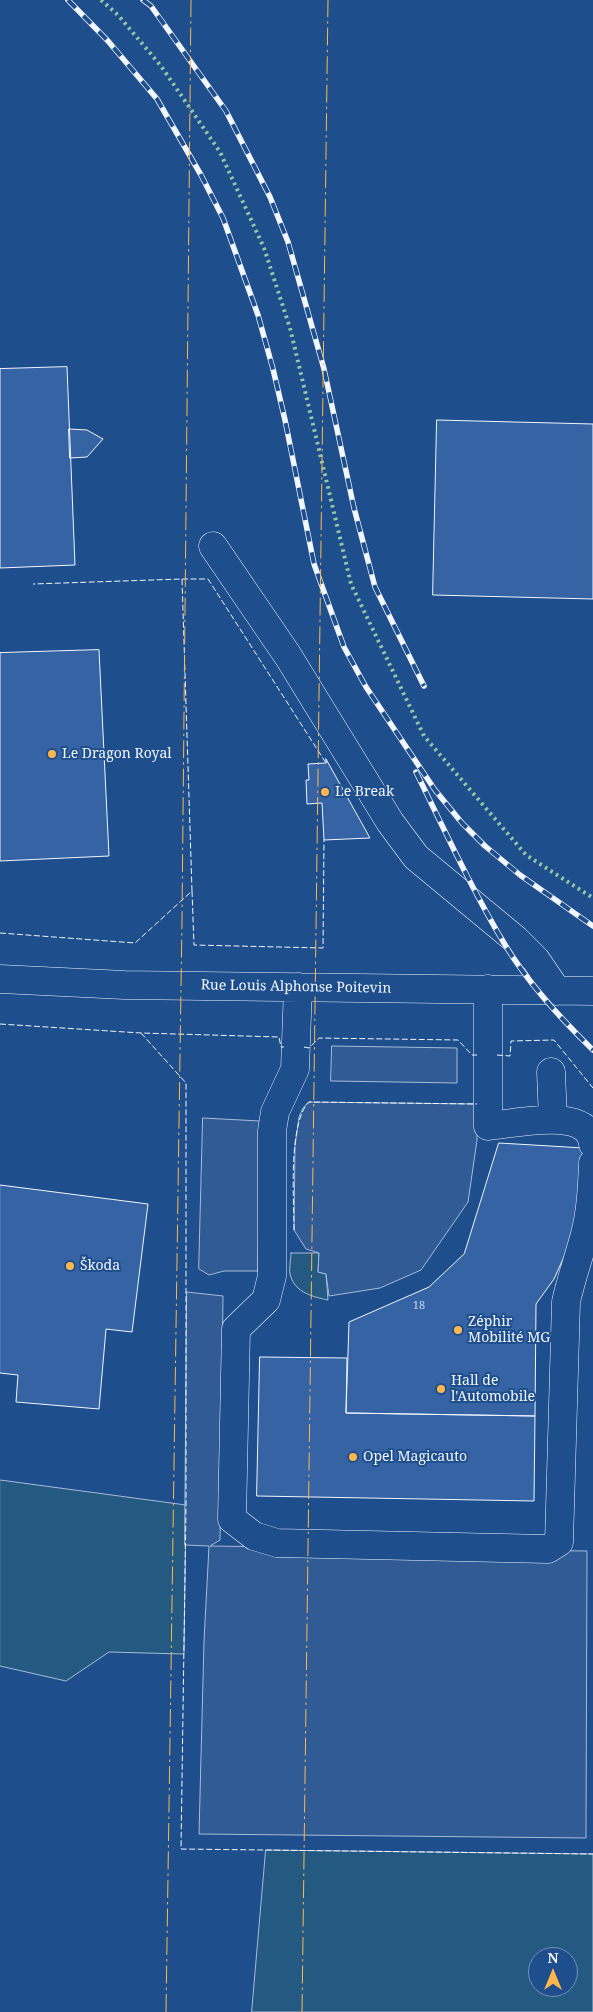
<!DOCTYPE html>
<meta charset="utf-8">
<style>
body{margin:0}
#map{position:relative;width:593px;height:2012px;overflow:hidden;background:#1f4e8c;font-family:"Noto Serif",serif}
canvas{display:block}
.north{position:absolute;left:528px;top:1947px;width:50px;height:50px;box-sizing:border-box;background:#1f4e8c;border:1px solid #7391ba;border-radius:50%;rotate:0deg;font-size:14px;font-weight:700;line-height:20px;text-align:center;color:#f2f6ff}
.north::after{content:'';display:block;margin:auto;width:18px;height:22px;background:#ffb74d;clip-path:polygon(50% 0,100% 100%,50% 72%,0 100%)}
</style>
<div id="map">
<canvas width="593" height="2012"></canvas>
<div class="north">N</div>
</div>
<script>
const ctx = document.querySelector('canvas').getContext('2d');
ctx.lineJoin = 'round';
function paint(path, color) { ctx.fillStyle = color; ctx.fill(path, 'evenodd'); }
function stroke(path, color, width, dash) { ctx.strokeStyle = color; ctx.lineWidth = width; ctx.lineCap = dash ? 'butt' : 'round'; ctx.setLineDash(dash || []); ctx.stroke(path); }
function drawText(font, color, halo, rows, align = 'center') {
  ctx.font = font + ' "Noto Serif",serif'; ctx.lineWidth = 4; ctx.setLineDash([]); ctx.textBaseline = 'middle'; ctx.strokeStyle = halo; ctx.fillStyle = color; for (const [text, x, y, turn = 0] of rows) {
    ctx.save(); ctx.translate(x, y); ctx.rotate((+turn || 0) * Math.PI / 180); ctx.textAlign = isNaN(turn) ? turn : align; if (halo) ctx.strokeText(text, 0, 0); ctx.fillText(text, 0, 0); ctx.restore();
  }
}
const green = new Path2D(`
 M 291,1253 L 319,1253 L 318,1272 L 326,1274 L 328,1300 C 314,1297 296,1293 291,1277 C 288,1271 291,1260 291,1253 Z
 M 0,1480 L 186,1505 L 184,1654 L 109,1652 L 66,1681 L 0,1666 Z
 M 266,1850 L 593,1854 L 593,2012 L 252,2012 ZM 538,1957 L 568,1957 L 568,1987 L 538,1987 Z`);
const parking = new Path2D(`
 M 332,1046 L 457,1048 L 457,1083 L 331,1081 Z
 M 309,1102 L 477,1104 L 477,1140 L 468,1202 L 421,1270 L 380,1288 L 329,1296 L 326,1274 L 318,1272 L 319,1253 L 306,1249 L 294,1230 L 295,1146 L 299,1117 L 303,1108 Z
 M 203,1118 L 260,1121 L 258,1271 L 224,1271 L 209,1275 L 199,1269 Z
 M 187,1292 L 223,1296 L 220,1540 L 210,1546 L 587,1551 L 586,1838 L 199,1834 L 204,1641 L 209,1546 L 185,1545 Z`);
const building = new Path2D(`
 M 67,367 L 75,565 L 0,568 L 0,369 Z
 M 437,420 L 593,424 L 593,599 L 433,595 Z
 M 69,429 L 87,430 L 103,439 L 87,457 L 70,458 Z
 M 99,650 L 109,856 L 0,861 L 0,653 Z
 M 326,759 L 370,838 L 324,840 L 322,803 L 307,804 L 306,780 L 309,780 L 308,764 L 326,763 Z
 M 499,1143 L 584,1148 L 581,1219 L 554,1279 L 536,1304 L 535,1416 L 346,1413 L 349,1322 L 429,1287 L 464,1254 Z
 M 0,1185 L 148,1204 L 132,1332 L 106,1329 L 99,1409 L 16,1402 L 18,1375 L 0,1373 Z
 M 260,1357 L 347,1358 L 346,1413 L 535,1416 L 534,1501 L 257,1496 Z`);
const minor = new Path2D(`
 M 213,546 L 288,656 L 390,822 L 416,857 L 515,939 L 536,960 L 557,991
 M 0,979 L 124,985 L 593,991
 M 298,987 L 295,1069 L 275,1112 L 272,1131 L 272,1276 L 266,1300 L 236,1329 L 232,1519 L 254,1536 L 277,1543 L 548,1549 L 559,1542 L 566,1302 C 571,1279 579,1257 585,1234 C 591,1211 592,1187 593,1163
 M 488,989 L 488,1126 C 515,1124 589,1105 593,1144
 M 551,1072 L 553,1119`);
const rail = new Path2D(`
 M 68,0 L 108,41 L 157,99 L 201,175 L 223,218 L 258,315 L 273,369 L 285,420 L 314,564 L 344,647 L 366,687 L 435,790 L 462,823 L 485,846 L 520,875 L 593,926
 M 143,0 L 151,6 L 226,111 L 270,197 L 288,242 L 324,369 L 354,508 L 375,587 L 424,686
 M 416,772 C 445,831 473,892 507,948 C 530,985 562,1020 593,1050`);
const hedge = new Path2D(`
 M 101,0 L 118,15 L 161,66 L 220,152 L 264,248 L 290,328 L 351,584 L 424,736 L 526,855 L 593,898`);
const fence = new Path2D(`
 M 182,579 L 208,579 L 326,763
 M 192,891 L 194,945 L 323,948 L 324,840
 M 0,933 L 135,943 L 192,891 L 182,579 L 33,584
 M 0,1024 L 141,1033 L 279,1037 L 281,1047 L 284,1047
 M 141,1033 L 186,1083 L 186,1505 L 181,1849 L 593,1854
 M 304,1047 L 309,1048 L 319,1038 L 458,1040 L 472,1055 L 477,1055
 M 497,1055 L 510,1056 L 511,1041 L 554,1040 L 593,1088
 M 294,1230 C 294,1201 288,1122 309,1102 L 477,1104`);
const power = new Path2D(`
 M 166,2012 L 182,919 L 191,0
 M 302,2012 L 328,0`);
const markers = [
 [52,754,5,"#ffb74d"],
 [325,792,5,"#ffb74d"],
 [70,1266,5,"#ffb74d"],
 [458,1330,5,"#ffb74d"],
 [441,1389,5,"#ffb74d"],
 [353,1457,5,"#ffb74d"]
];
const numberNames = [
 ["18",419,1306]
];
const poiNames = [
 ["Le Dragon Royal",62,754],
 ["Le Break",335,792],
 ["Škoda",80,1266],
 ["Zéphir",468,1322],
 ["Mobilité MG",468,1338],
 ["Hall de",451,1381],
 ["l'Automobile",451,1397],
 ["Opel Magicauto",363,1457]
];
const streetNames = [
 ["Rue Louis Alphonse Poitevin",296,987,1]
];
paint(green, '#245a82');
stroke(green, '#a8bbd7', 1);
paint(parking, '#305b95');
stroke(parking, '#a8bbd7', 1);
paint(building, '#3563a3');
stroke(building, '#f2f6ff', 1);
stroke(minor, '#f2f6ff', 29);
stroke(minor, '#1f4e8c', 28);
stroke(rail, '#f2f6ff', 5.5);
stroke(rail, '#1f4e8c', 4, [11]);
stroke(hedge, '#97c8a6', 4, [2.5, 4]);
stroke(fence, '#f2f6ff', 1, [6, 2.5]);
stroke(power, '#ffb74d', 1, [18, 4, 2.5, 4]);
for (const [x, y, r, color] of markers) { const dot = new Path2D(); dot.arc(x, y, r, 0, 2 * Math.PI); ctx.fillStyle = color; ctx.fill(dot); stroke(dot, '#1f4e8c', 2); }
drawText('11px', '#c3d1e8', null, numberNames);
drawText('14px', '#f2f6ff', '#1f4e8c', poiNames, 'left');
drawText('14px', '#f2f6ff', '#1f4e8c', streetNames);
</script>
